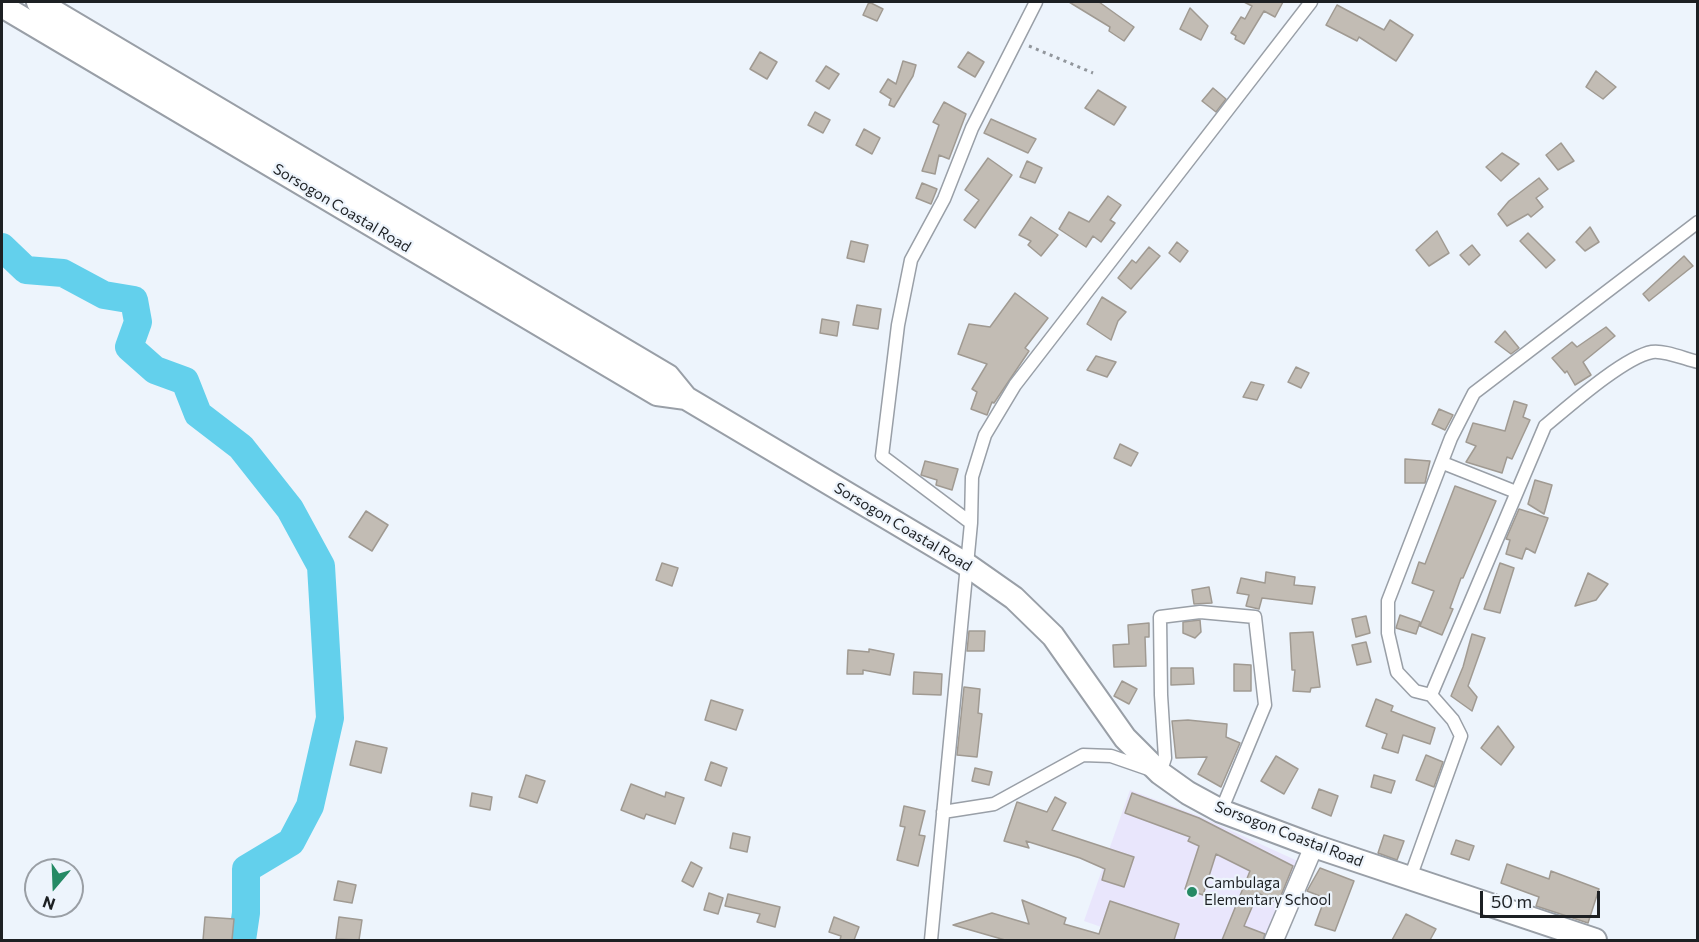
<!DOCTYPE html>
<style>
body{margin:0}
#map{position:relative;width:1699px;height:942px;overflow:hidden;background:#edf4fc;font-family:Commissioner,sans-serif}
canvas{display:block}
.frame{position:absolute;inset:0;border:3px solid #1d2023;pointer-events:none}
.north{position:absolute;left:24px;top:858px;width:60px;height:60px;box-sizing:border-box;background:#edf4fc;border:2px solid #9a9fa5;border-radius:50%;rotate:199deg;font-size:16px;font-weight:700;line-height:24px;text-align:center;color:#1d2023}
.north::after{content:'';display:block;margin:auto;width:21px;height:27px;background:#258a65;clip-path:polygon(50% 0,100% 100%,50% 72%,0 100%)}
.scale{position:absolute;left:1480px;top:891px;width:120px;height:27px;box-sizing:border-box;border:3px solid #1d2023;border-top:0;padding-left:8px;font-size:18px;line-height:21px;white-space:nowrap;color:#1d2023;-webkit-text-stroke:4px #edf4fc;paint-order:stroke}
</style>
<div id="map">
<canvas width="1699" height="942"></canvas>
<div class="frame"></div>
<div class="north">N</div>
<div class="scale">50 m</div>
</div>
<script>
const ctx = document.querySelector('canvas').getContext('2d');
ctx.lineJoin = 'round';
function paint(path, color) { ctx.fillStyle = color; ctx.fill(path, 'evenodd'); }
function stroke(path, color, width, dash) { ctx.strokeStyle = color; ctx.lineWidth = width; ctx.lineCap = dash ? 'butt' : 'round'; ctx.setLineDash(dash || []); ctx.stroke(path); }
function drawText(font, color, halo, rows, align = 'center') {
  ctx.font = font + ' Commissioner,sans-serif'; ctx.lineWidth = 4.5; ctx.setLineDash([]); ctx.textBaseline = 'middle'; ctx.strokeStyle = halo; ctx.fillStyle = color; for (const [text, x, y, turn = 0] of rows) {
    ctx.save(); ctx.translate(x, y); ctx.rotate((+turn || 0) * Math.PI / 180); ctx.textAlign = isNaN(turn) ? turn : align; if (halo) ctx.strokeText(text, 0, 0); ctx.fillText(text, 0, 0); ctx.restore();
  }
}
const education = new Path2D(`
 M 1130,790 L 1199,816 L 1302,863 L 1270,940 L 1139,940 L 1084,921 Z`);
const river = new Path2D(`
 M 2,247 L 26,270 L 63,273 L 104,295 L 134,300 L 138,322 L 129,347 L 155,370 L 185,381 L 198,414 L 241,447 L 290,509 L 321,566 L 330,718 L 310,806 L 291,842 L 246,869 L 246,913 L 242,940`);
const building = new Path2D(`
 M 869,2 L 883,9 L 877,21 L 863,15 Z
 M 1069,2 L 1099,2 L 1134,27 L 1124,41 L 1109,31 L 1110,27 Z
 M 1244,2 L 1283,2 L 1275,17 L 1264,11 L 1244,44 L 1235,39 L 1236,36 L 1231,33 L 1241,17 L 1245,19 L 1252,6 Z
 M 1337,5 L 1384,30 L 1390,20 L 1413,35 L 1396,61 L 1359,37 L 1357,41 L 1326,25 Z
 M 1190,8 L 1208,26 L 1201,40 L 1180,29 Z
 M 760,52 L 777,62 L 767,79 L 750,69 Z
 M 968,52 L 984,62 L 975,77 L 958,67 Z
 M 903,61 L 916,65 L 913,76 L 894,107 L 889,105 L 891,99 L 880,92 L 888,79 L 896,84 Z
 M 826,66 L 839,74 L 829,89 L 816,81 Z
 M 1596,71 L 1616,87 L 1603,99 L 1586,87 Z
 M 1213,88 L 1226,99 L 1216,112 L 1202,101 Z
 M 1098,90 L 1126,107 L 1114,125 L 1085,108 Z
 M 944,102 L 966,114 L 949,159 L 939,155 L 935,174 L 922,171 L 939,125 L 933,122 Z
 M 815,112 L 830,120 L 823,133 L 808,125 Z
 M 991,119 L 1036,139 L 1028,153 L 984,133 Z
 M 864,129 L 880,138 L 872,154 L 856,145 Z
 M 1561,143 L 1574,161 L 1558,170 L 1546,155 Z
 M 1502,153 L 1519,164 L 1501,181 L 1486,167 Z
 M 988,158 L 1012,175 L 975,228 L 964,220 L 979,200 L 965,190 Z
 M 1027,161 L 1042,168 L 1035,183 L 1020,177 Z
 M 1539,178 L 1548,189 L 1536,198 L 1543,207 L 1531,217 L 1528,214 L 1507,226 L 1498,214 L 1509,201 Z
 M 922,183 L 937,189 L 931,204 L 916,198 Z
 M 1108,196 L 1121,205 L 1110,220 L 1115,223 L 1101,242 L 1093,236 L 1086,247 L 1059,229 L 1069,212 L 1089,222 Z
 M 1031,217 L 1058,235 L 1041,256 L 1028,245 L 1031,241 L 1019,235 Z
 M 1590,227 L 1599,242 L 1585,251 L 1576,242 Z
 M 1437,231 L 1449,253 L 1429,266 L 1416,250 Z
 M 1528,233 L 1555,260 L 1546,268 L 1520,241 Z
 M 851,241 L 868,245 L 864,262 L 847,258 Z
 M 1177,242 L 1188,251 L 1180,262 L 1169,253 Z
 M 1472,245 L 1480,255 L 1469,265 L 1460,255 Z
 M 1149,247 L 1160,256 L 1131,289 L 1118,278 L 1132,260 L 1136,263 Z
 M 1684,256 L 1693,266 L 1649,301 L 1643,294 Z
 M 1015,293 L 1048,318 L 1025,348 L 1029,351 L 994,403 L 992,402 L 987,415 L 971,409 L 977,392 L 972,389 L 987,364 L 958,354 L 969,324 L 990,327 Z
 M 1102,297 L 1126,312 L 1118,321 L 1111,340 L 1087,324 Z
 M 857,305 L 881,309 L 878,329 L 853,325 Z
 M 822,319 L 839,322 L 837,336 L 820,333 Z
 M 1606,327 L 1615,336 L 1583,362 L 1591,375 L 1575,385 L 1567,371 L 1565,373 L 1552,358 L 1572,342 L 1577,347 Z
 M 1505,331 L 1519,348 L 1511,354 L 1495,342 Z
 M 1096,356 L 1116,362 L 1107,377 L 1087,370 Z
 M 1296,367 L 1309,373 L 1301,388 L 1288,382 Z
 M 1251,382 L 1264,385 L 1257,400 L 1243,397 Z
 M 1514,401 L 1527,405 L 1523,417 L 1530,420 L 1512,459 L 1507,457 L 1502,473 L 1466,462 L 1476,446 L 1466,442 L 1473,423 L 1505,431 Z
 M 1439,409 L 1453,415 L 1445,430 L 1432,424 Z
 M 1120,444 L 1138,453 L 1131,466 L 1114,458 Z
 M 1405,459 L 1430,461 L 1425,483 L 1405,483 Z
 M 925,461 L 958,469 L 952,490 L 936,485 L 937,480 L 921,475 Z
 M 1535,480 L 1552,485 L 1544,514 L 1528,504 Z
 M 1455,486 L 1496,501 L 1463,578 L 1461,578 L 1450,608 L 1453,609 L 1442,635 L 1420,626 L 1434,591 L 1412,583 L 1419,562 L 1425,564 Z
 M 1519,509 L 1548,518 L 1535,553 L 1526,548 L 1522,559 L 1506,554 L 1510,540 L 1506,539 Z
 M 366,511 L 388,525 L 372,551 L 349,537 Z
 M 662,563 L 678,568 L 672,586 L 656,580 Z
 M 1500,563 L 1514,568 L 1500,613 L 1484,609 Z
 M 1266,572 L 1295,577 L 1294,585 L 1315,587 L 1312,604 L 1262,598 L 1259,609 L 1246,606 L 1249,595 L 1237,593 L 1241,578 L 1265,583 Z
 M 1588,573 L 1608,584 L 1596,600 L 1575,606 Z
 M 1209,587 L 1212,603 L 1194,604 L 1192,590 Z
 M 1400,615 L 1420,622 L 1416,634 L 1396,628 Z
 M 1366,616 L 1370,633 L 1356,637 L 1352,619 Z
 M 1200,620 L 1201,632 L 1195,638 L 1183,633 L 1183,622 Z
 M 1149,623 L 1149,637 L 1145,637 L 1146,666 L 1114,667 L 1113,645 L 1129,644 L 1128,625 Z
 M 969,631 L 985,631 L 984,651 L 967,651 Z
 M 1313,632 L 1320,687 L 1311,688 L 1310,692 L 1293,691 L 1295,670 L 1292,670 L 1290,633 Z
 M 1472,634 L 1485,638 L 1468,686 L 1477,697 L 1472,711 L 1451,696 L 1463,667 Z
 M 1366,642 L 1371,662 L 1357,665 L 1352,645 Z
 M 869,649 L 894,654 L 890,675 L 863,670 L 863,674 L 847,674 L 848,650 L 869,652 Z
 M 1234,664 L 1251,665 L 1251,691 L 1234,691 Z
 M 1171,668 L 1193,668 L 1194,684 L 1171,685 Z
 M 914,672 L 942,674 L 941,695 L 913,694 Z
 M 1122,681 L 1137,689 L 1129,704 L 1114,696 Z
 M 964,687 L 980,689 L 978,713 L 982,714 L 977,757 L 957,755 Z
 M 1376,699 L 1393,706 L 1391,711 L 1435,728 L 1430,744 L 1403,735 L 1398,753 L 1382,748 L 1387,734 L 1366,726 Z
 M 711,700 L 743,710 L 736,730 L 705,720 Z
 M 1188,720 L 1227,724 L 1226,737 L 1240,743 L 1221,787 L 1198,774 L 1207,757 L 1176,758 L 1172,721 Z
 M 1498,726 L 1514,747 L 1501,765 L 1481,748 Z
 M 356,741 L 387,748 L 381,773 L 350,765 Z
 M 1426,755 L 1443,762 L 1434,787 L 1416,780 Z
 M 1276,756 L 1298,769 L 1284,794 L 1261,781 Z
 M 711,762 L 727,768 L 721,786 L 705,780 Z
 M 975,768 L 992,772 L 989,785 L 972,781 Z
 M 526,775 L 545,781 L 537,803 L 519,797 Z
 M 1374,775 L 1395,781 L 1391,793 L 1371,787 Z
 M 631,784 L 665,797 L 666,792 L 684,798 L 675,824 L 646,814 L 644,819 L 621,810 Z
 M 1319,789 L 1338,796 L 1331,816 L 1312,808 Z
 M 472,793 L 492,797 L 490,810 L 470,806 Z
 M 1132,793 L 1199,818 L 1293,866 L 1278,903 L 1258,893 L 1244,926 L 1265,934 L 1263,940 L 1222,940 L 1250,871 L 1216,854 L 1203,895 L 1185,889 L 1199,846 L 1188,841 L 1190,837 L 1125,813 Z
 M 1055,797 L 1066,803 L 1052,830 L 1134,857 L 1124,887 L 1102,880 L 1105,869 L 1080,858 L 1026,841 L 1029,848 L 1004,841 L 1017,802 L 1047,812 Z
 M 904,806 L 925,811 L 919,835 L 925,836 L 918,866 L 897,860 L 905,827 L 900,826 Z
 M 733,833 L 750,837 L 747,852 L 730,848 Z
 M 1384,835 L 1404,841 L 1397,860 L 1378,853 Z
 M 1456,840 L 1474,846 L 1469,860 L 1451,854 Z
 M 691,862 L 702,868 L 693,887 L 682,881 Z
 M 1507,864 L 1549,879 L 1551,871 L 1599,889 L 1588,923 L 1536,906 L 1539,897 L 1501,883 Z
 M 1320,868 L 1354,881 L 1335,931 L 1315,925 L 1325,898 L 1307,891 Z
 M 338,881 L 356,885 L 352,903 L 334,900 Z
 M 709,893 L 723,898 L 718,914 L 704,910 Z
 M 728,894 L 780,907 L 775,927 L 757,922 L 760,914 L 725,906 Z
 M 1022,900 L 1066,918 L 1064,924 L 1099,934 L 1110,901 L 1179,924 L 1174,940 L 1005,940 L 953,925 L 992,913 L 1029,924 Z
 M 1406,914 L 1436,929 L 1430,940 L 1392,940 Z
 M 205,917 L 234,919 L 232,940 L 203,940 Z
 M 339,917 L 362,920 L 359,940 L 336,939 Z
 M 834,917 L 859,927 L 854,940 L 840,940 L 841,936 L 829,932 Z`);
const path = new Path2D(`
 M 1029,46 L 1093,73`);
const street = new Path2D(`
 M 1443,463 L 1516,492
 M 971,523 L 882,456 L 898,325 L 911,260 L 944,199 L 972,128 L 1036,2
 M 1431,695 L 1545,426 C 1568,407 1624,357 1652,352 C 1664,350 1685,359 1698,362
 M 943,812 L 994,804 L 1083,755 L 1111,756 L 1160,773 L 1165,758 L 1161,695 L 1160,617 L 1200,612 L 1255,617 L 1265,705 L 1221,811
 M 1410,878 L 1461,736 L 1453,720 L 1431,695 L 1415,691 L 1397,672 L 1388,633 L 1388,601 L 1451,438 L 1474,393 L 1698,222
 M 931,940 L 971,523 L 972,477 L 985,435 L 1015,385 L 1311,2`);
const secondary = new Path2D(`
 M 1274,940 L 1314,846`);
const highway = new Path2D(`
 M 38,2 L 668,376 L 686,398 L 967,565 L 1014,598 L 1053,636 L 1125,738 L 1160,773 L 1188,793 L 1221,811 L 1314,846 L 1595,940
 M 2,6 L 657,394 L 686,398`);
const markers = [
 [1192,892,6,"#258a65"]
];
const streetNames = [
 ["Sorsogon Coastal Road",342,208,31],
 ["Sorsogon Coastal Road",903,527,31],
 ["Sorsogon Coastal Road",1289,834,21]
];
const poiNames = [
 ["Cambulaga",1204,883],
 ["Elementary School",1204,900]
];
paint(education, '#e9e6fc');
stroke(river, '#63d0ec', 28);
paint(building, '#c2bcb4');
stroke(building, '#a09a92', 1.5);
stroke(street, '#999fa7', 15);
stroke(secondary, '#999fa7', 21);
stroke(highway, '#999fa7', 26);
stroke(path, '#91969c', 3, [3, 4.5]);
stroke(street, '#fff', 12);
stroke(secondary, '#fff', 18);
stroke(highway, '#fff', 22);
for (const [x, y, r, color] of markers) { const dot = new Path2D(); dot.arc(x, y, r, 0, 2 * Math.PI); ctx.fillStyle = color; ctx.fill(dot); stroke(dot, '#edf4fc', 2); }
drawText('15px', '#1d2023', '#edf4fc', streetNames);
drawText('15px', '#1d2023', '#edf4fc', poiNames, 'left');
</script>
